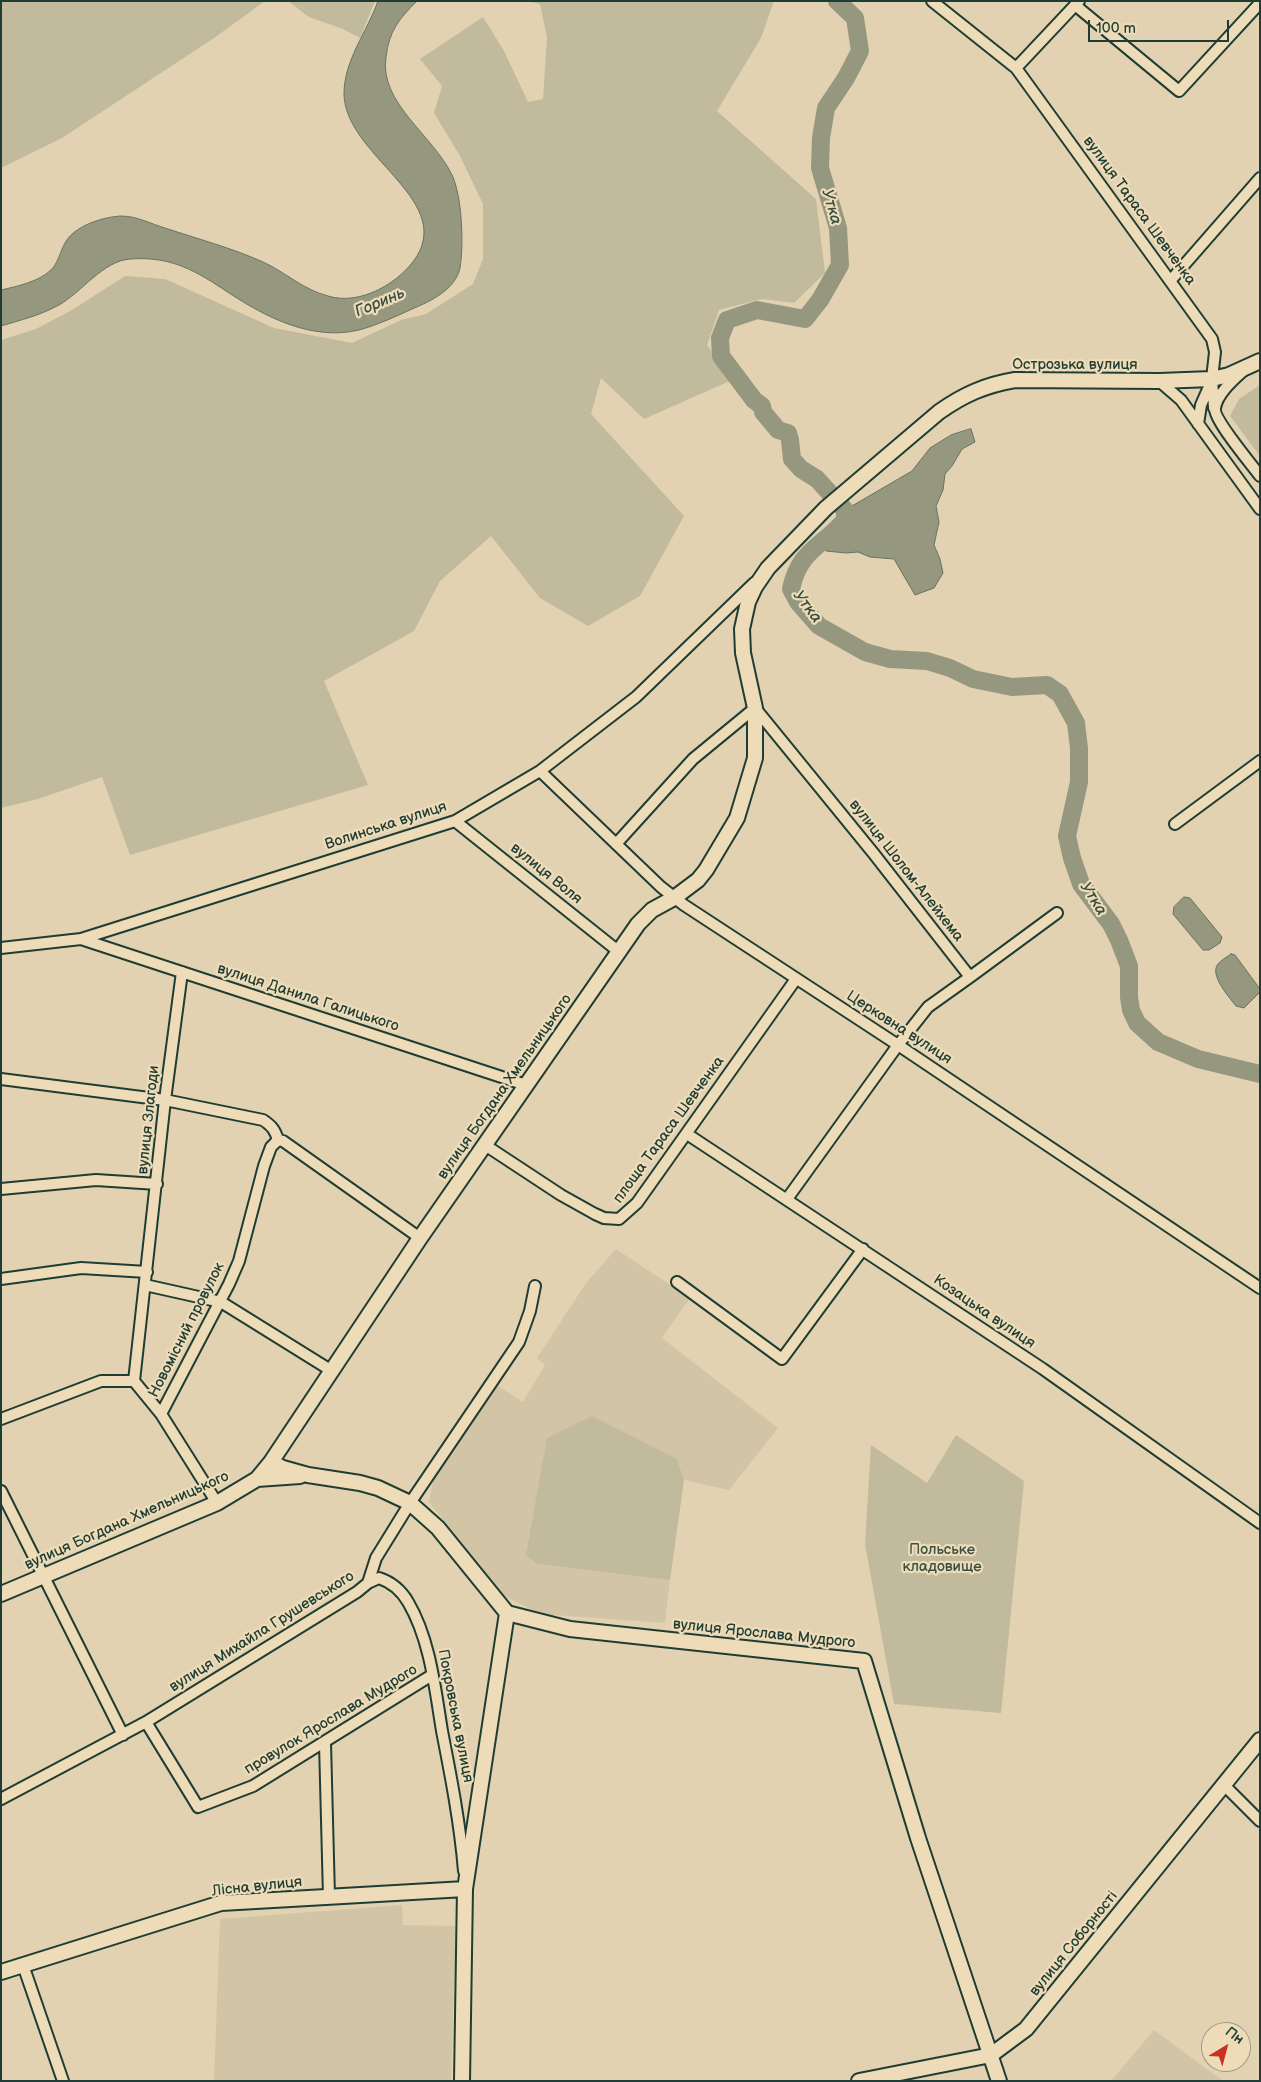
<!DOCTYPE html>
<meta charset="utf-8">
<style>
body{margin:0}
#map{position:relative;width:1261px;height:2082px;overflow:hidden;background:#e2d2b1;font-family:"Balsamiq Sans",sans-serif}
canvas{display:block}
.frame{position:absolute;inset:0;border:2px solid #1f3d34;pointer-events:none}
.north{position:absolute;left:1201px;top:2022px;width:50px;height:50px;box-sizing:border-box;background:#eedcb9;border:1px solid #9b9c84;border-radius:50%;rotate:37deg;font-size:14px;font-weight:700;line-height:20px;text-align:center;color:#1f3d34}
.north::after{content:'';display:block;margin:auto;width:18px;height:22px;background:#c8321e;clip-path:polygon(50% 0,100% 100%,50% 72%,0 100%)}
.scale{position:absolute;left:1088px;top:20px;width:141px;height:22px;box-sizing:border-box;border:2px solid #1f3d34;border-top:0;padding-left:6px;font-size:15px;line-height:18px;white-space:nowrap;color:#1f3d34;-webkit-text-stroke:4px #eedcb9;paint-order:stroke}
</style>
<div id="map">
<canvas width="1261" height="2082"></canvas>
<div class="frame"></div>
<div class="north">Пн</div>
<div class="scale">100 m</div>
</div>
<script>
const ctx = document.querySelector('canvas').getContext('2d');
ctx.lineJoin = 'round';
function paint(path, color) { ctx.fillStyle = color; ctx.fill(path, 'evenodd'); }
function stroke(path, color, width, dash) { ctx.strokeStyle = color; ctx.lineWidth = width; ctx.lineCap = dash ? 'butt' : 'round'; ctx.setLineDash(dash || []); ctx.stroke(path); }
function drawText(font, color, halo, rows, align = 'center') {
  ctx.font = font + ' "Balsamiq Sans",sans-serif'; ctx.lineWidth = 4.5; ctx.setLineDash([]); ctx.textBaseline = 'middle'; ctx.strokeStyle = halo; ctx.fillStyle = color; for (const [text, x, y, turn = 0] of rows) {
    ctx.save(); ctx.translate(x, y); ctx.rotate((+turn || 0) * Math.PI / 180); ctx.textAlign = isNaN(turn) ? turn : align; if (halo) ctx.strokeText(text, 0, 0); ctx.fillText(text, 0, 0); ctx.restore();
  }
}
const built = new Path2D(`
 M 616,1249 L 690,1298 L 662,1338 L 778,1428 L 729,1490 L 684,1480 L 677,1459 L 537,1564 L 670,1580 L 665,1623 L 540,1614 L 502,1595 L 429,1502 L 433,1480 L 495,1384 L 523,1402 L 545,1365 L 537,1358 L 586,1283 Z
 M 402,1905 L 403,1925 L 456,1926 L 451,2081 L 214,2081 L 220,1919 Z
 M 1154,2030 L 1223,2081 L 1111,2081 Z`);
const green = new Path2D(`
 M 1,1 L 265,1 L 214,38 L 62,138 L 1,168 Z
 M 288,1 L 375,1 L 360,38 L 343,29 L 309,17 Z
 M 527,1 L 774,1 L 761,38 L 717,111 L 816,199 L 825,273 L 794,303 L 762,299 L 719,310 L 707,345 L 732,380 L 644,419 L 601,378 L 591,414 L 684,516 L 640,596 L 588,626 L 540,598 L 491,536 L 440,581 L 414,631 L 324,681 L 368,785 L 130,855 L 102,777 L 38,799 L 1,808 L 1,340 L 36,329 L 72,310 L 125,276 L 165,279 L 274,328 L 352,343 L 401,320 L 426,314 L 473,284 L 483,259 L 483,204 L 460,156 L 434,113 L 442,86 L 420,59 L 483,17 L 504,51 L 528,102 L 543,99 L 547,37 L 540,4 Z
 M 1260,385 L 1260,456 L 1230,416 L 1239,399 Z
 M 592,1416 L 677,1459 L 684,1480 L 670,1580 L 537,1564 L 526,1555 L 547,1438 Z
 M 956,1435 L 1024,1481 L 1001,1713 L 894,1704 L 865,1544 L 871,1445 L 927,1483 Z`);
const water = new Path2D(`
 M 378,1 L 417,1 C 399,19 389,31 386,57 C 379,103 433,135 452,175 C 462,196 464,244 460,268 C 455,290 431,301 412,309 C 395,317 377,325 359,330 C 313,341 267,318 229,293 C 196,271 172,256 130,259 C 103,261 82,292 59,305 C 41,315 21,320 1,326 L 1,290 C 18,286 38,282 51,270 C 58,263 60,252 65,243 C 74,226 102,217 121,216 C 137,216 151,224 165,228 C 198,239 232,248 263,262 C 285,272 304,290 328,296 C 360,306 400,283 417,256 C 452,198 345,155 344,94 C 344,60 367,32 378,1 Z
 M 971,429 L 975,442 L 962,449 L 952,466 L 945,474 L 943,490 L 936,506 L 939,522 L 934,545 L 940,559 L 943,573 L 934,588 L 915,595 L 894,559 L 870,557 L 858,552 L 846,553 L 826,551 L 820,535 L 845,510 L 912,471 L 930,448 L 951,435 Z
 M 1184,897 L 1190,898 L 1222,937 L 1220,943 L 1209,950 L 1203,950 L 1173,914 L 1174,907 Z
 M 1231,954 L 1235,955 L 1260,989 L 1260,992 L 1244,1008 L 1236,1006 C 1229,997 1209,975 1218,964 C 1221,960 1227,957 1231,954 Z`);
const river = new Path2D(`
 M 837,1 L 855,18 L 860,51 L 846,78 L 826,108 L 821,138 L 820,168 L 838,228 L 840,265 L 820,300 L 805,319 L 757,310 L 727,320 L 720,338 L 721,356 L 754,400 L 762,406 L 763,412 L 778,430 L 788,433 L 790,440 L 792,459 L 801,469 L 817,479 L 845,510 L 845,520 C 822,547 799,550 791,589 L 798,602 L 819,626 L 865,652 L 890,659 L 927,661 L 950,668 L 973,679 L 1012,687 L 1047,685 L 1060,694 L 1076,723 L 1079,748 L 1079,782 L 1067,836 L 1072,858 L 1081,884 L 1111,924 L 1119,940 L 1129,966 L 1129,997 L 1131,1010 L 1137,1023 L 1158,1042 L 1198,1059 L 1260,1074`);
const street = new Path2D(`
 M 932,1 L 1016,68 L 1212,339 L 1215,352 L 1212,379 L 1214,408
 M 1075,5 L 1179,91 L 1260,3
 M 1016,68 L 1079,1
 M 1171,280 L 1260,178
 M 1243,371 C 1233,380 1217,394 1215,408 C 1213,419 1252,465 1260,476
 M 1159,381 L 1181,400 L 1260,509
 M 1198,424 L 1201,405 L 1212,380
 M 540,771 L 661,887 L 684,905 L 898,1045 L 1260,1288
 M 455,821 L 618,951
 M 1175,824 L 1260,761
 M 616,844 L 693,759 L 755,708 L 874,854 L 970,977 L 928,1007 L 898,1045 L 787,1199
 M 81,939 L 526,1085
 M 1,948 L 81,939 L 455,821 L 540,771 L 636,697 L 754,583
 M 970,977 L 1057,913
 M 1,1079 L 165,1100 L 263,1120 C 272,1126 275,1130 278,1140
 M 687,1134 L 1043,1369 L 1260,1523
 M 485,1145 L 561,1195 L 595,1214 L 604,1218 L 619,1219 L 637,1203 L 796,979
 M 1,1189 L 96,1180 L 157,1184
 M 1,1279 L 81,1268 L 147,1272
 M 677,1282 L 782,1359 L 863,1249
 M 145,1285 L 221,1302 L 332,1371
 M 134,1381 L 161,1414 L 217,1503
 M 161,1414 L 229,1284 L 239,1261 L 264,1166 L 271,1147 L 278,1140 L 283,1141 L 420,1238
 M 1,1419 L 101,1381 L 134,1381 L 165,1100 L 182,972
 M 1,1491 L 123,1735
 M 368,1583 L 379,1578 C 391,1582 401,1590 408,1602 C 430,1639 435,1688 442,1731 C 451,1777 460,1823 464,1871
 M 146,1722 L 198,1807 L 253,1786 L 432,1675
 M 325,1743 L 329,1897
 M 1224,1785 L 1260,1821
 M 1,1799 L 146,1722 L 357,1592 L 368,1583 L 376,1558 L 410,1503 L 519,1342 L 530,1311 L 535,1286
 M 23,1965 L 63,2081`);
const secondary = new Path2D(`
 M 271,1462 L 283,1468 L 308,1475 L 360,1483 L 378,1488 L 410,1503 L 438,1528 L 507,1613 L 570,1629 L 864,1661 L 918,1838 L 999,2081
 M 257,1479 L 300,1476
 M 1,1594 L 217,1503 L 257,1479 L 271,1462 L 420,1238 L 638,924 L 652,910 L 674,898 L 698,880 L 706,870 L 737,818 L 755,758 L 755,708 L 743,653 L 742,629 L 748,602 L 755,587 L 768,568 L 826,508 L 939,412 C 963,395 985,385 1015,380 L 1159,381 L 1212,379 L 1229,375 L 1260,361
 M 1,1972 L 221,1903 L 465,1889
 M 462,2081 L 465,1889 L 507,1613
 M 859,2081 L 991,2055 L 1026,2029 L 1260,1740`);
const streetNames = [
 ["вулиця Тараса Шевченка",1139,211,54],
 ["Острозька вулиця",1075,365],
 ["Волинська вулиця",386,826,-18],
 ["вулиця Шолом-Алейхема",906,871,52],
 ["вулиця Воля",546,874,39],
 ["вулиця Данила Галицького",308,998,18],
 ["Церковна вулиця",899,1028,33],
 ["вулиця Богдана Хмельницького",505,1087,-55],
 ["вулиця Злагоди",149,1120,-84],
 ["площа Тараса Шевченка",669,1130,-54],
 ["Козацька вулиця",984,1312,34],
 ["Новомісний провулок",187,1330,-63],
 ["вулиця Богдана Хмельницького",127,1521,-24],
 ["вулиця Михайла Грушевського",262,1632,-32],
 ["вулиця Ярослава Мудрого",764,1634,6],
 ["Покровська вулиця",455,1716,79],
 ["провулок Ярослава Мудрого",331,1720,-31],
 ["Лісна вулиця",257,1887,-6],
 ["вулиця Соборності",1074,1944,-51]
];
const parkNames = [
 ["Польське",942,1550],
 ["кладовище",942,1567]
];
const waterNames = [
 ["Утка",831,207,74],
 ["Горинь",380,303,-23],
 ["Утка",807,607,53],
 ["Утка",1093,899,58]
];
paint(built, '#d2c5a6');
paint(green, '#c1ba9c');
paint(water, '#95977f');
stroke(water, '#667361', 1);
stroke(river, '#95977f', 18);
stroke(street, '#1f3d34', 14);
stroke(secondary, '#1f3d34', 18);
stroke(street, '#eedcb9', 10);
stroke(secondary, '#eedcb9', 14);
drawText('15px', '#1f3d34', '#eedcb9', streetNames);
drawText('15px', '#375044', '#eedcb9', parkNames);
drawText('italic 16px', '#374f43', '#eedcb9', waterNames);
</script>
